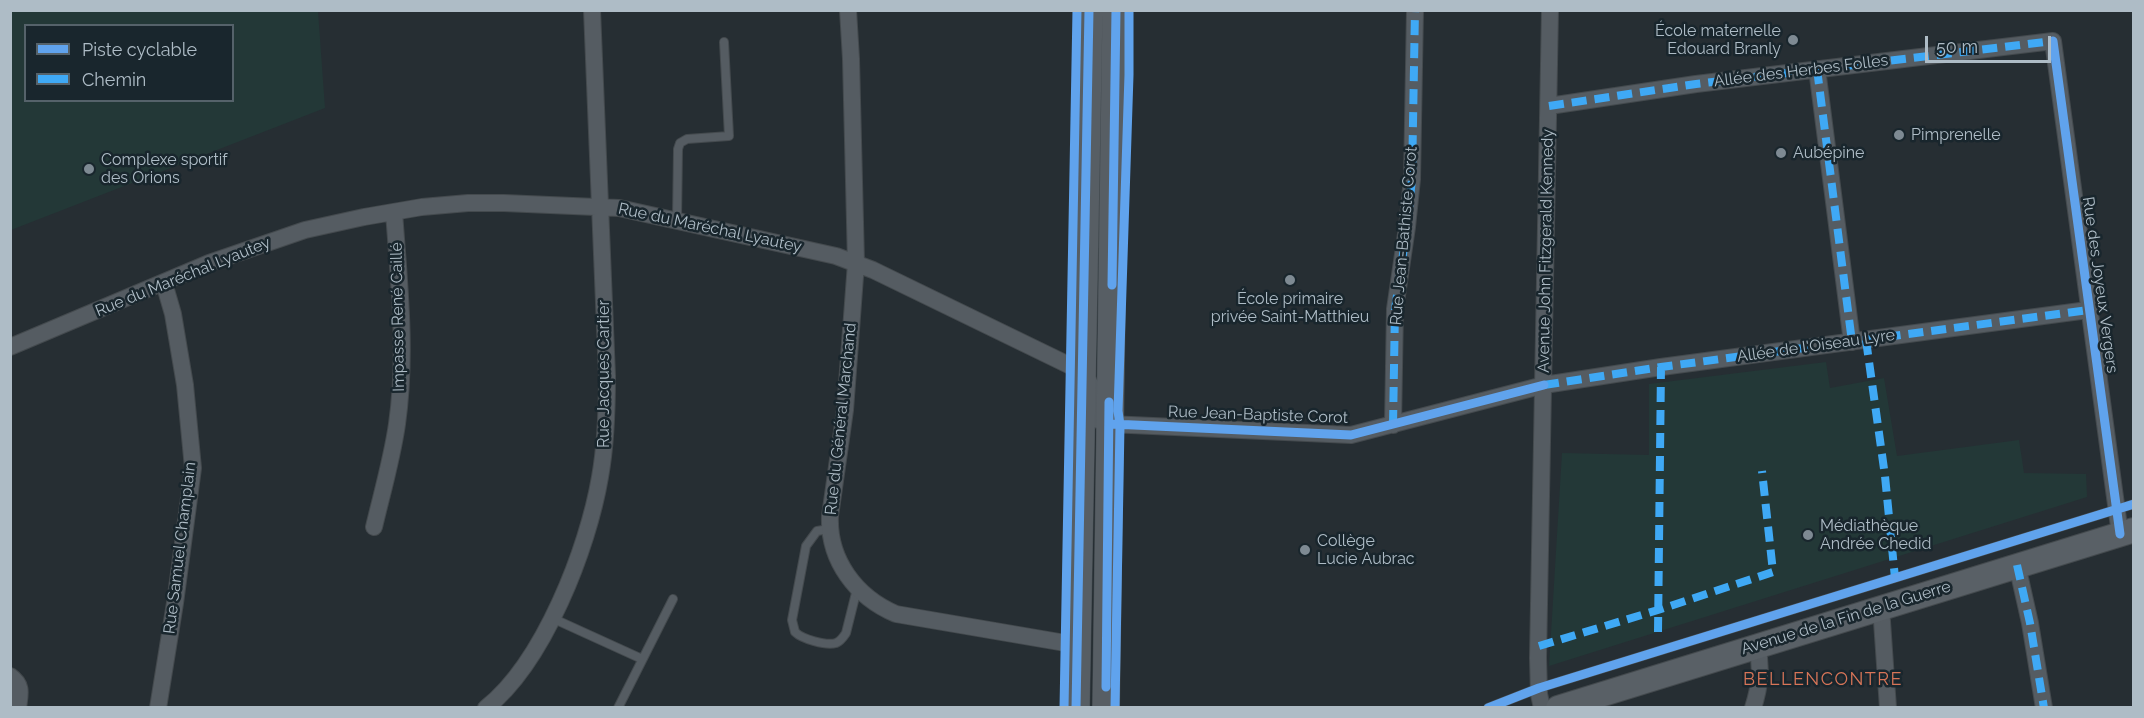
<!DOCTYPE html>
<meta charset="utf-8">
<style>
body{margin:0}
#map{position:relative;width:2144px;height:718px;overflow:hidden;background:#262e33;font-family:Raleway,sans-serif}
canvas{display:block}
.frame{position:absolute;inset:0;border:12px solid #aebcc6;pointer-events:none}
.legend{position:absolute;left:24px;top:24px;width:210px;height:78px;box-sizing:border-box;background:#19262d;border:2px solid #55626a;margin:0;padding:8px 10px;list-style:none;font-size:18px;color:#aebcc6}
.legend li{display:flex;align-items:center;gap:12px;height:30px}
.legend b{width:30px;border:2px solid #55626a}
.scale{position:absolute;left:1925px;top:36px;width:126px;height:27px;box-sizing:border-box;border:3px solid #aebcc6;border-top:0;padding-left:8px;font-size:18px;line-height:21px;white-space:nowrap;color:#aebcc6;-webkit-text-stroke:4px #19262d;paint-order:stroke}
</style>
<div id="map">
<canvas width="2144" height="718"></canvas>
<div class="frame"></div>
<ul class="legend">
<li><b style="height:8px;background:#60a3ed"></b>Piste cyclable</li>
<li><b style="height:8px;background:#3fa9f5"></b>Chemin</li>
</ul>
<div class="scale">50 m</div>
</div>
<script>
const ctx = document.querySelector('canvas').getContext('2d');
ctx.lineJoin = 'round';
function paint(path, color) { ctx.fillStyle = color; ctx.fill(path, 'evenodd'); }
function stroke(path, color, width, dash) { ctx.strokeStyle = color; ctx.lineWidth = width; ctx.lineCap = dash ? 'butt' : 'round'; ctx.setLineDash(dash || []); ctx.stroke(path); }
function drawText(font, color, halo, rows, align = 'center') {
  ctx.font = font + ' Raleway,sans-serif'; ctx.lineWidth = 5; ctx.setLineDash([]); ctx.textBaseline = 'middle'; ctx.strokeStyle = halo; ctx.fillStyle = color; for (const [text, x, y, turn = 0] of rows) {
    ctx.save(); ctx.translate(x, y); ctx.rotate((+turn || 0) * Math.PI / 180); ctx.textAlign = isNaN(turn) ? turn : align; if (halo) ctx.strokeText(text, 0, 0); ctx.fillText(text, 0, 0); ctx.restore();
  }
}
const green = new Path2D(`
 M 11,10 L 318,11 L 325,108 L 11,230 ZM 26,26 L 232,26 L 232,100 L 26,100 Z
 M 1826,362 L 1830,388 L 1884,378 L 1897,456 L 2019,440 L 2024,473 L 2086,474 L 2087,497 L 1549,666 L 1562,453 L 1649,455 L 1649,384 Z`);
const lane = new Path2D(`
 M 677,220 L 678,149 L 680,143 L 687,139 L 729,136 L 724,42
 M 829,529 L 817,531 L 806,546 L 792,620 L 795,632 C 802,639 826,646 836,643 C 841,641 844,636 846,633 L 857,589
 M 552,618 L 642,659
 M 618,708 L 673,599
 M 1488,708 L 1539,688 L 2134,504`);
const street = new Path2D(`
 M 848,10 L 851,59 L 856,263 L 845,410 L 830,516 C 828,560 856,597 896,614 L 1077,645
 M 1817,69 L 1852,342
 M 1549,106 L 1696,84 L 2053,41 L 2120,534
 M 10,347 L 209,263 L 305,230 L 364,217 L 422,207 L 468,203 L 504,203 L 619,208 L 836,256 L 873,270 L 1083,372 L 1096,394 L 1098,420
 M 1109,424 L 1351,435 L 1544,385 L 1661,367 L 2088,310
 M 1393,425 L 1395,309 L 1407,227 L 1412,179 L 1415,10
 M 374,527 C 382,493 392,459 397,424 C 407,354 399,282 394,212
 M 2017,565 L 2030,623 L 2044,708
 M 1881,607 L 1888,708
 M 10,676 C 23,685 20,694 18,708
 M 158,708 L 175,603 L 193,468 L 185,385 L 173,314 L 164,283
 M 486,708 C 544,662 588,548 600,477 C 606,444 607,410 607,376 L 592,10
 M 1542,708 L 1539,694 L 1538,658 L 1550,10
 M 1753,708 C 1760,686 1762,668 1757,646`);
const secondary = new Path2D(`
 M 1558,708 L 2134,530`);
const primary = new Path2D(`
 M 1076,708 L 1089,10
 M 1106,708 L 1116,10`);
const quiet = new Path2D(`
 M 1817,69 L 1852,342
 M 1549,106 L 1696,84 L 2053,41
 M 1866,340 L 1885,476 L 1895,578
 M 1544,385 L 1661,367 L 2088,310
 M 1393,425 L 1395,309 L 1407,227 L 1412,179 L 1415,10
 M 2017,565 L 2030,623 L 2044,708
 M 1658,632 L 1661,367
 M 1539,646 L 1658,610 L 1773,572 L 1762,471`);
const cycleway = new Path2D(`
 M 2053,41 L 2120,534
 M 1112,285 L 1116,10
 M 1112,424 L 1351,435 L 1544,385
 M 1106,687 L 1109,402
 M 1064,708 L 1077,10
 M 1076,708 L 1089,10
 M 1115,708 L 1120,425 L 1118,411 L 1129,75 L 1129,10
 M 1488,708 L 1539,688 L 2134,504`);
const markers = [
 [1793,40,6,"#7e8a93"],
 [1899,135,6,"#7e8a93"],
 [1781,153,6,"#7e8a93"],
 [89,169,6,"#7e8a93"],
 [1290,280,6,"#7e8a93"],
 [1808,535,6,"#7e8a93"],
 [1305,550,6,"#7e8a93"]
];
const poiNames = [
 ["École maternelle",1781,31,"right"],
 ["Edouard Branly",1781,49,"right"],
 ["Pimprenelle",1911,135],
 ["Aubépine",1793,153],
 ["Complexe sportif",101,160],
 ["des Orions",101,178],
 ["École primaire",1290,299,"center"],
 ["privée Saint-Matthieu",1290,317,"center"],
 ["Médiathèque",1820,526],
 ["Andrée Chedid",1820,544],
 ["Collège",1317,541],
 ["Lucie Aubrac",1317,559]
];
const streetNames = [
 ["Allée des Herbes Folles",1801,71,-7],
 ["Rue du Maréchal Lyautey",710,228,12],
 ["Rue Jean-Bathiste Corot",1404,236,-85],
 ["Avenue John Fitzgerald Kennedy",1546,251,-89],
 ["Rue du Maréchal Lyautey",183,277,-22],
 ["Rue des Joyeux Vergers",2100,285,82],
 ["Impasse René Caillé",398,317,-91],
 ["Allée de l'Oiseau Lyre",1816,346,-8],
 ["Rue Jacques Cartier",604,374,-90],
 ["Rue Jean-Baptiste Corot",1258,415,2],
 ["Rue du Général Marchand",841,419,-84],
 ["Rue Samuel Champlain",180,548,-83],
 ["Avenue de la Fin de la Guerre",1846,618,-17]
];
const neighbourhoodNames = [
 ["BELLENCONTRE",1823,680]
];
paint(green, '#233837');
stroke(lane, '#444a4e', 10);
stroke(street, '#444a4e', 18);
stroke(secondary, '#444a4e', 26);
stroke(primary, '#434b50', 28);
stroke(lane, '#555c62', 8);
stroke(street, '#555c62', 16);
stroke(secondary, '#596066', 24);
stroke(primary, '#575e64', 27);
stroke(quiet, '#3fa9f5', 8, [15, 8]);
stroke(cycleway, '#60a3ed', 9);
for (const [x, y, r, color] of markers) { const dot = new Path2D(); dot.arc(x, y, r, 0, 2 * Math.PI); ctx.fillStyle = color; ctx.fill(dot); stroke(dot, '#19262d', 2); }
drawText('16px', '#aebcc6', '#19262d', poiNames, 'left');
drawText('16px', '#aebcc6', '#19262d', streetNames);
ctx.letterSpacing = '1.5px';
drawText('18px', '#d77558', '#19262d', neighbourhoodNames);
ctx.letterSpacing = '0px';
</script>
